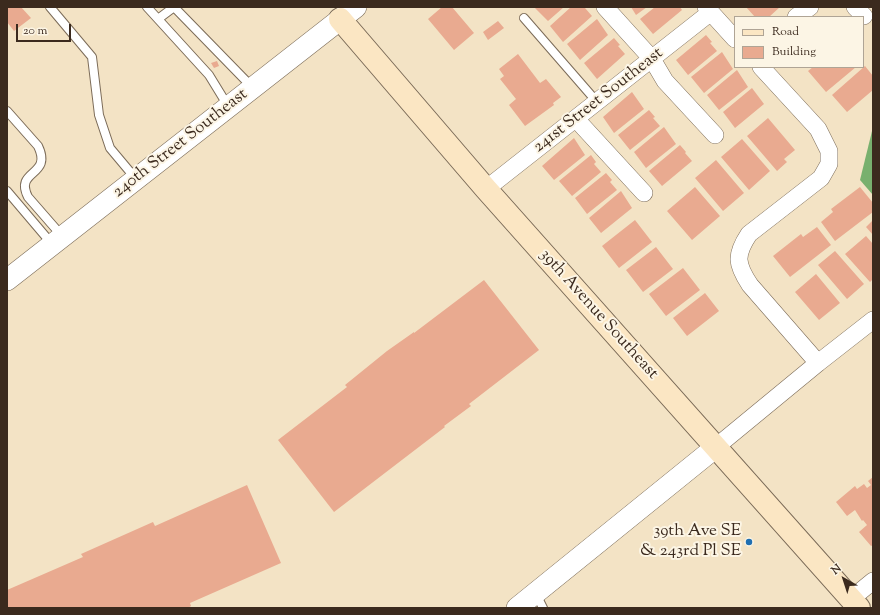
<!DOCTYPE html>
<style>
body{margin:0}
#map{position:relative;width:880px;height:615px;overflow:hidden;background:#f3e3c5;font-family:"Sorts Mill Goudy",serif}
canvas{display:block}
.frame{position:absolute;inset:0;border:8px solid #3b2a1e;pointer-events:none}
.legend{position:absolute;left:734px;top:16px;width:130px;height:52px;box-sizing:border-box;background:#fcf5e5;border:1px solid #afa495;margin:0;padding:5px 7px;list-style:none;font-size:12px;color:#3b2a1e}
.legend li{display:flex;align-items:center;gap:8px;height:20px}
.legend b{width:20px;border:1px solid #afa495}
.north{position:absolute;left:824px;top:559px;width:40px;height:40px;-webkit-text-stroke:3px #fcf5e5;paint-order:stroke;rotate:321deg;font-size:11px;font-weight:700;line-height:16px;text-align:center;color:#3b2a1e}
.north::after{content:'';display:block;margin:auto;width:14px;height:18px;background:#3b2a1e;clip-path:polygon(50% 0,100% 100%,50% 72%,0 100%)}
.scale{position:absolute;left:16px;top:24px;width:55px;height:18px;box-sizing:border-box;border:2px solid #3b2a1e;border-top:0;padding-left:5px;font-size:12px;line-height:14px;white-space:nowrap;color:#3b2a1e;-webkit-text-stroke:3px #fcf5e5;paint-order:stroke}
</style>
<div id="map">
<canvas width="880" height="615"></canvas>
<div class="frame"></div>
<ul class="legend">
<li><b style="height:5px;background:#fbe6c3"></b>Road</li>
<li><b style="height:11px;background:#e9aa90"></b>Building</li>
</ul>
<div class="north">N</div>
<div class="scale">20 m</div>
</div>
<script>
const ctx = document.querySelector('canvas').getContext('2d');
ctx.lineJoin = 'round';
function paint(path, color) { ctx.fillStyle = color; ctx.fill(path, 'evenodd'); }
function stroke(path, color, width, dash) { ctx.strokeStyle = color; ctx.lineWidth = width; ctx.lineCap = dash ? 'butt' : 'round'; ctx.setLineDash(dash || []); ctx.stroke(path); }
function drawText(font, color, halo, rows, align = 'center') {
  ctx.font = font + ' "Sorts Mill Goudy",serif'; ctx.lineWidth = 4; ctx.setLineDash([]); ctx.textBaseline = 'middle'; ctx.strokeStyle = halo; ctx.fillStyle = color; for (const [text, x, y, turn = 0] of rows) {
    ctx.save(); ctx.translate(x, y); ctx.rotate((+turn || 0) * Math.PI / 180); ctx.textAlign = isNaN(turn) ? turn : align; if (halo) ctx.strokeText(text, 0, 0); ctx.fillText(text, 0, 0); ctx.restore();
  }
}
const forest = new Path2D(`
 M 873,127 L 873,195 L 860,180 Z`);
const building = new Path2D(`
 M 7,7 L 21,7 L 31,18 L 14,31 L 7,22 Z
 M 442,7 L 452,7 L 474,33 L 454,50 L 428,19 Z
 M 534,7 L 564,7 L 548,21 Z
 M 571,7 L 586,7 L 585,8 L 592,16 L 563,42 L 550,26 Z
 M 631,7 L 647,7 L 636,15 Z
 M 655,7 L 680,7 L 682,10 L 653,34 L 640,19 Z
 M 746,7 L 780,7 L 769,17 L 755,17 Z
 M 597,19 L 608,35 L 580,60 L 567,44 Z
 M 498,21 L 504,28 L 488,40 L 483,32 Z
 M 706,35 L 712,42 L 710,43 L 717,51 L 688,75 L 676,60 Z
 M 614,38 L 620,45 L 618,46 L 625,54 L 597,79 L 584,63 Z
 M 722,52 L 733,69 L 704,93 L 691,77 Z
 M 518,54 L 540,83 L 546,79 L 561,97 L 553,103 L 554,105 L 525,126 L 509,105 L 516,99 L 500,79 L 504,76 L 499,69 Z
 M 217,61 L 219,66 L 214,68 L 211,63 Z
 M 865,66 L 873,76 L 873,90 L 847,112 L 832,95 Z
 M 813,67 L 856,67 L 826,92 L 808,71 Z
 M 737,70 L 748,87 L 719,110 L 707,95 Z
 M 752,88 L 764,104 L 735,128 L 723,112 Z
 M 632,92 L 644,109 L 614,133 L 603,117 Z
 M 649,110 L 655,117 L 653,118 L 660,126 L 630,150 L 618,135 Z
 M 768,118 L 795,150 L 784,159 L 787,162 L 777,171 L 747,136 Z
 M 664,127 L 676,144 L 646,168 L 634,152 Z
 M 574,138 L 585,155 L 554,180 L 542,166 Z
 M 742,139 L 770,171 L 749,190 L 721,157 Z
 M 680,145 L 686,152 L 685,153 L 692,161 L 662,186 L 649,171 Z
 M 591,155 L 596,162 L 594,164 L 601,172 L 572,196 L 559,181 Z
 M 716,160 L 744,193 L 723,211 L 695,178 Z
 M 606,173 L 612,180 L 610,182 L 617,190 L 587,214 L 575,198 Z
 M 695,187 L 720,216 L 692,240 L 667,211 Z
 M 860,187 L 873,203 L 873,212 L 835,241 L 821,222 L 833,212 L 831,209 Z
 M 621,191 L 632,208 L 601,233 L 589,218 Z
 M 635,220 L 652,242 L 619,268 L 602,246 Z
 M 873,220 L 873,235 L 866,227 Z
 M 817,227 L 831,245 L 790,277 L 773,256 L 801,234 L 803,237 Z
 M 866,236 L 873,244 L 873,279 L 870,282 L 845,254 Z
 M 656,247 L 673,269 L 643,292 L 626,270 Z
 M 835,251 L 864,284 L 847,299 L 818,265 Z
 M 683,268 L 700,290 L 666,316 L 649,294 Z
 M 816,274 L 840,303 L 819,320 L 795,292 Z
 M 484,280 L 539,350 L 469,404 L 471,406 L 444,426 L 445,427 L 334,512 L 278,440 L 347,387 L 345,385 L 387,351 L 414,332 L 414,333 Z
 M 705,293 L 719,311 L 687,336 L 673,318 Z
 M 873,477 L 873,545 L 871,546 L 859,532 L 867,525 L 863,520 L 862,521 L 855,510 L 847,516 L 836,502 L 855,486 L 857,489 L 864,484 L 867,488 L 871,485 L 868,481 Z
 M 247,485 L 281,563 L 190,603 L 191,606 L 188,608 L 7,608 L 7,590 L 83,557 L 81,554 L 153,522 L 155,526 Z`);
const service = new Path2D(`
 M 50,7 L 92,57 L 99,115 L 110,148 L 136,179
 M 147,7 L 209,75 L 228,106
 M 174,7 L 252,87
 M 524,18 L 597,102
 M 158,19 L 174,7
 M 7,111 L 38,146 C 53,177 14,169 28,197 L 62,236
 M 7,191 L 52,244
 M 536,594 L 543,608`);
const minor = new Path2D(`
 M 605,7 L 652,59 L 665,81 L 715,135
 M 706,7 L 735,39
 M 855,7 L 864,16
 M 796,17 L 810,7
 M 761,67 L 818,129 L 829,151 L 829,164 L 821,178 L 749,234 C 735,255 736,264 750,285 L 818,363
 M 576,119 L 644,193
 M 486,189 L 711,12
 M 716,447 L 818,363 L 873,320
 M 851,599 L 873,581`);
const tertiary = new Path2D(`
 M 7,280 L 356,7
 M 517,608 L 716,447`);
const secondary = new Path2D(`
 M 340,19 L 486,189 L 859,608`);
const markers = [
 [749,542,4,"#1f6fb2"]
];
const streetNames = [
 ["241st Street Southeast",599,101,-38],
 ["240th Street Southeast",181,144,-38],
 ["39th Avenue Southeast",598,315,48]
];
const poiNames = [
 ["39th Ave SE",741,532],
 ["& 243rd Pl SE",741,552]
];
paint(forest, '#78b06e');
paint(building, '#e9aa90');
stroke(service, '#7b6b58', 10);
stroke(minor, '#7b6b58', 18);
stroke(tertiary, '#7b6b58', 22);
stroke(secondary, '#7b6b58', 24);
stroke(service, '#fff', 8);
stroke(minor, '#fff', 17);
stroke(tertiary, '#fff', 21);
stroke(secondary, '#fbe6c3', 22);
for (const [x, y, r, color] of markers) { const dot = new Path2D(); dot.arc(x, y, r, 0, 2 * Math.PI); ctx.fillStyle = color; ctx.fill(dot); stroke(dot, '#fcf5e5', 1.5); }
drawText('17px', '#3b2a1e', '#fcf5e5', streetNames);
drawText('17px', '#3b2a1e', '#fcf5e5', poiNames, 'right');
</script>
